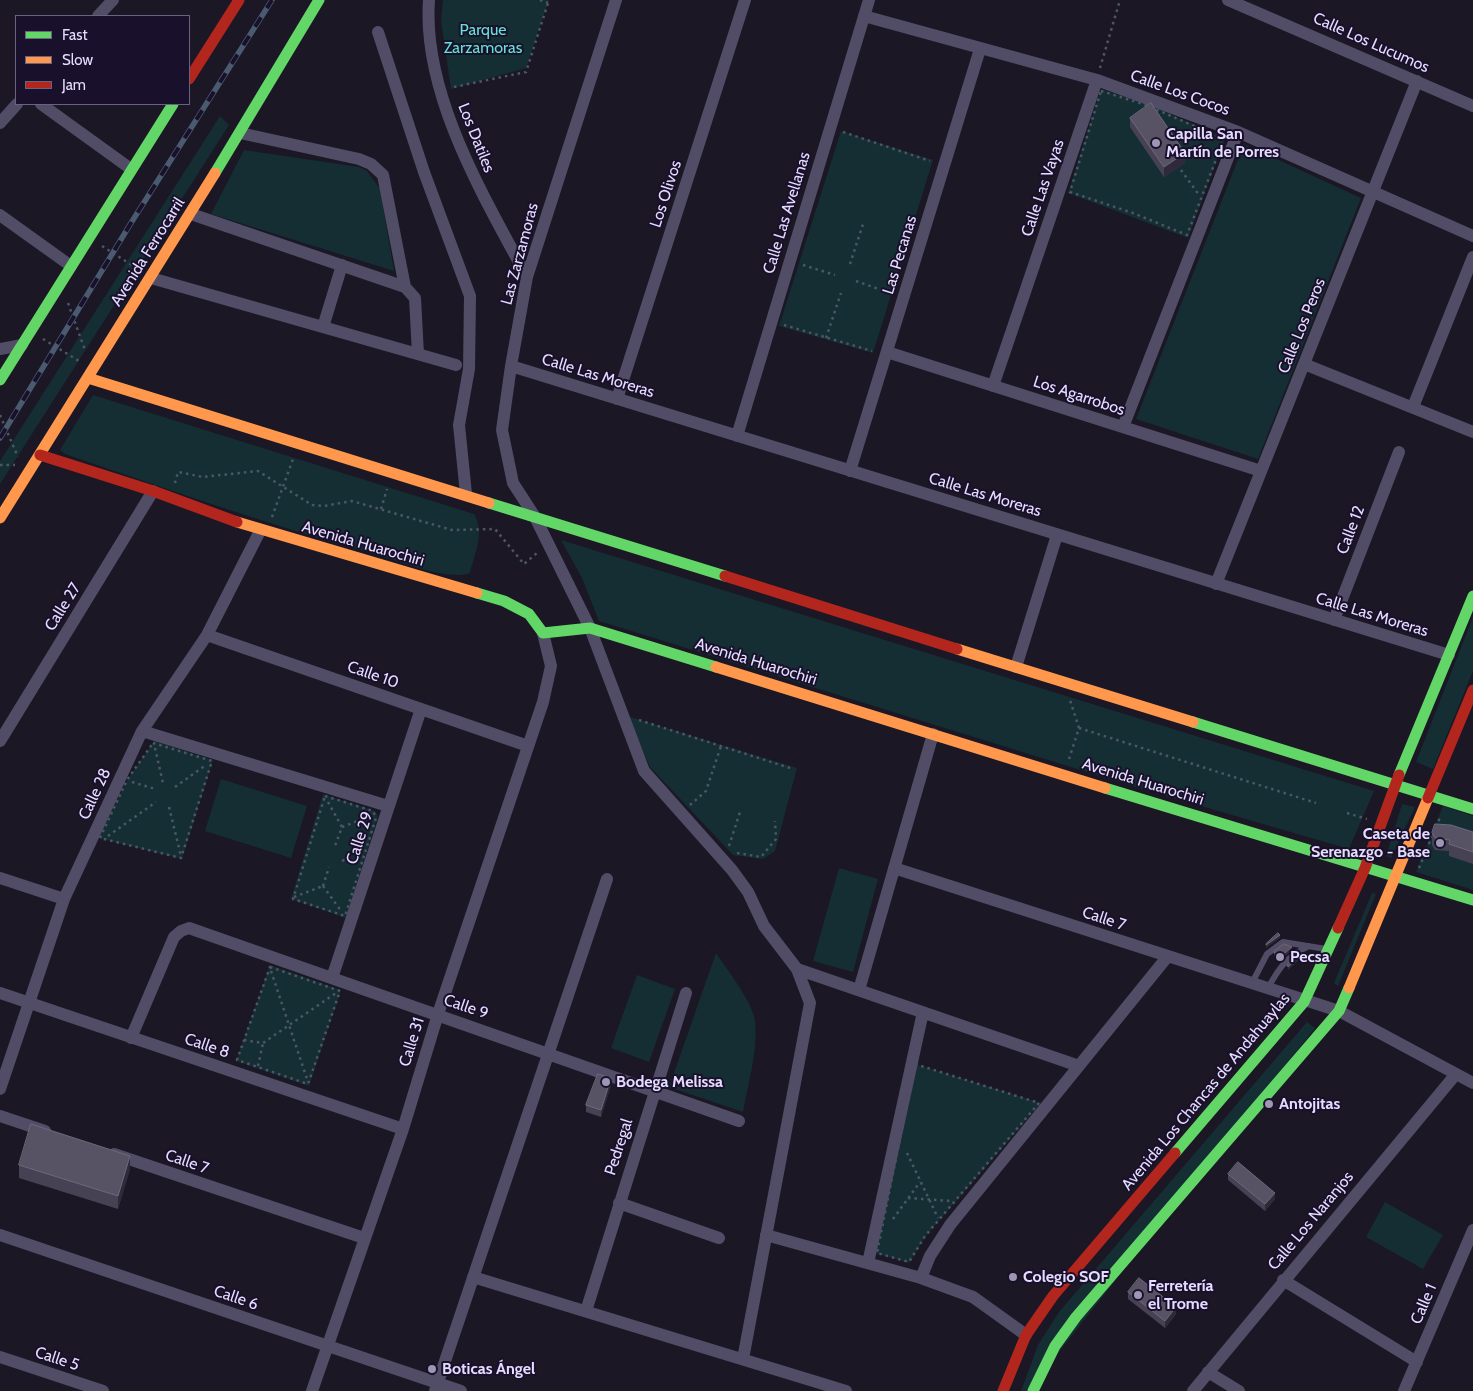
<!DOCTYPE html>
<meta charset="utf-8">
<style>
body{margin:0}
#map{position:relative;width:1473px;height:1391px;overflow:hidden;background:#1b1725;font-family:Cabin,sans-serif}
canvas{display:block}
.legend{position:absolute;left:15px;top:15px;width:175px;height:90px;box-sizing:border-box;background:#19112b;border:1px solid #6b6280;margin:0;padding:6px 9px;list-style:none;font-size:15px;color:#e5dcff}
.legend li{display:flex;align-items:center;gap:10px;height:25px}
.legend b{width:25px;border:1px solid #6b6280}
</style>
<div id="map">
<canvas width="1473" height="1391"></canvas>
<ul class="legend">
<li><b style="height:6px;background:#63d668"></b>Fast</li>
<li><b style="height:6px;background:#ff974d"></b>Slow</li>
<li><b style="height:6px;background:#b3261e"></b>Jam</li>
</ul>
</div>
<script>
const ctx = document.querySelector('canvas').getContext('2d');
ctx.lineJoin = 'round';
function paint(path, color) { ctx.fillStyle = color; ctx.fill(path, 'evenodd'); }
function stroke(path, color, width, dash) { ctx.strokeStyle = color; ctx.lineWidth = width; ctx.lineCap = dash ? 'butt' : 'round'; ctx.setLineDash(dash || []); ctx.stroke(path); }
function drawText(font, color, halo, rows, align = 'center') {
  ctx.font = font + ' Cabin,sans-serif'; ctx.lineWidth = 4; ctx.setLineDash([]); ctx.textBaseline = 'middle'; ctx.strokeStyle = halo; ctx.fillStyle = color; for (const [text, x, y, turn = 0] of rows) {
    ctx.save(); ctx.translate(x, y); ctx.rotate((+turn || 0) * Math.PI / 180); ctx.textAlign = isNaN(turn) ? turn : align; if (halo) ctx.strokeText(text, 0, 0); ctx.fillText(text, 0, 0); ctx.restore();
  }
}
const green = new Path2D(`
 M 443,0 L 549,0 L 526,68 L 451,89 L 441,21 Z
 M 1101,89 L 1147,104 L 1225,138 L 1188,238 L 1068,193 Z
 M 220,116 L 229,125 L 0,484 L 0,461 Z
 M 841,131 L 933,160 L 873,353 L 779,326 Z
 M 1244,144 L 1361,198 L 1258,459 L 1136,419 Z
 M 244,150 L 359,167 L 367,171 L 380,189 L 394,271 L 211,214 Z
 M 93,395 L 474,514 C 485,533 475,552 470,573 C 449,581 404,563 382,556 C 275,527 170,490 65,454 L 60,450 Z
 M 561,540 L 1374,791 L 1349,849 L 1129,785 L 599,621 L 582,578 Z
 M 1473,617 L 1473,671 L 1433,769 L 1416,762 Z
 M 627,716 L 797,768 L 775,851 L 763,859 L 733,855 L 650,767 Z
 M 154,741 L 213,760 L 182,859 L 98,838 L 127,780 Z
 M 221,779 L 307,806 L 291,858 L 205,831 Z
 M 323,794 L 375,811 L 378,816 L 346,918 L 291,899 Z
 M 1402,804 L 1415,807 L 1391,858 L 1386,856 Z
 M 1443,806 L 1473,816 L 1473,890 L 1416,872 Z
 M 839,868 L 878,879 L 853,972 L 813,961 Z
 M 1372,893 L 1376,894 L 1338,986 L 1334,983 Z
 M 716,953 C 727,969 749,998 754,1016 C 760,1042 748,1085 743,1112 L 669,1087 Z
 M 270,965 L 341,990 L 309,1086 L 236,1061 Z
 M 637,975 L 675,989 L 649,1062 L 611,1048 Z
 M 1307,1022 L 1315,1028 L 1028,1391 L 1021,1391 L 1038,1345 L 1059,1312 Z
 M 915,1064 L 1041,1103 L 926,1236 L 909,1263 L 875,1253 Z
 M 1385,1202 L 1443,1235 L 1423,1269 L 1366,1237 Z`);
const path = new Path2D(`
 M 540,0 L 548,3
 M 1100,68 L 1120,0
 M 454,87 L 526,72 L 549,0
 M 1101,91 L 1146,105 L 1224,139 L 1187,235 L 1133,213 L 1070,192 Z
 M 843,132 L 930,161
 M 1181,170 L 1199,195
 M 102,246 L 138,269
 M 850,264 L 863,224
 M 803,265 L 835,275
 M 856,281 L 890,293
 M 68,303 L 85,350
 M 784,325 L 872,351
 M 826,338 L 841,293
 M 43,339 L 79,361
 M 0,415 L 18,457
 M 0,465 L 15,465
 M 175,483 L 178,472 L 203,477 L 258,471 L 312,505 L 324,506 L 352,501 L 452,530 L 495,529 L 524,564 L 537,553
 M 381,509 L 387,489
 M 272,517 L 293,459
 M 639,720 L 790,768
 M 1079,728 L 1316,803
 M 153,743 L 212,761 L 181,858 L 100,838 L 127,780 Z
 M 155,748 L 163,783
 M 1069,759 L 1079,728 L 1070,700
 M 132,782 L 155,789
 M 175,787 L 206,765
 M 325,796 L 373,811 L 376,818 L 345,916 L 293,899 Z
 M 328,802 L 342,827 L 335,846
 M 690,805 L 706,791 L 721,746
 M 169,807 L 181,856
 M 1347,813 L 1367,819
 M 342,827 L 371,816
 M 1436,827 L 1441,815
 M 108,836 L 156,802
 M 729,846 L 741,809
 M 737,853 L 761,857 L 776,839 L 775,821
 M 342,860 L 355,864
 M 1419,868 L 1432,836
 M 323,886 L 341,911
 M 323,886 L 329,867
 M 294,897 L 323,886
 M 270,967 L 340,991 L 308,1084 L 237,1060 Z
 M 271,971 L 308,1082
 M 244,1040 L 263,1043 L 336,993
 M 915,1064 L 1039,1103 L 925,1236 L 909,1262 L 877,1253 Z
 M 258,1066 L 263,1043
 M 907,1153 L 938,1218
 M 908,1198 L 952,1201
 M 893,1219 L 920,1182`);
const lane = new Path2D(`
 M 1252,983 L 1267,954 L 1283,942 L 1326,949
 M 1268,988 C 1279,968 1287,956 1309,946`);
const street = new Path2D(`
 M 429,0 C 422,94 484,197 527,277
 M 616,0 L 527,277 L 511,366 L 502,430 L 513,483 L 535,517 L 590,628 L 644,771 L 732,870 L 748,892 L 764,926 L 797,969 L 810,1003 L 743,1359
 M 1228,0 L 1473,106
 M 98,16 L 113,0
 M 864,16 L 1097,80 L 1238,132 L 1473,236
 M 378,32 L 424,172 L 470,296 L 469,369 L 459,425 L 466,494
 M 41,104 L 131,169
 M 0,123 L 17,104
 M 191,214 L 405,287 L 383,175 L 371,164 L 359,159 L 240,133
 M 0,215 L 71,266
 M 151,278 L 456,365
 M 405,287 L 415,298 L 418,354
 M 323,327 L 342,265
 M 0,349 L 22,345
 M 887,352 L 1261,471
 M 1304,364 L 1473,432
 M 511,366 L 1449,655
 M 993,386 L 1097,80
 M 617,399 L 745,0
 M 1413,407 L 1473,257
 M 1123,427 L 1238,132
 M 737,436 L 869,0
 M 850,471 L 980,49
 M 1216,584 L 1417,81
 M 1334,620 L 1399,452
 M 207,635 L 528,746
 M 1016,667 L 1057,535
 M 142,731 L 388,806
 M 0,741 L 153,491
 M 894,868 L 1339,1011 L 1473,1083
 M 0,878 L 64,899
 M 797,969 L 1079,1066
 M 332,978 L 421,709
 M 859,990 L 933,734
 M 0,993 L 403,1129
 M 131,1038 L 174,937 L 181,931 L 189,928 L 739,1121
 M 0,1089 L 64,899 L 142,731 L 207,635 L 260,531
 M 0,1116 L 45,1131
 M 114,1154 L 364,1238
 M 619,1203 L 719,1238
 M 0,1235 L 461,1391
 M 766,1235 L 921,1278 L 973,1297 L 1026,1335
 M 868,1263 L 923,1012
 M 473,1277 L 846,1391
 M 921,1278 L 930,1256 L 950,1225 L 1168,956
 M 1283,1280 L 1417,1362
 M 586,1311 L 686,993
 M 0,1357 L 103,1391
 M 1208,1372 L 1239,1391
 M 312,1391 L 403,1129 L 438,1014 L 543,702 L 551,666 L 543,633
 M 435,1391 L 607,879
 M 1193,1391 L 1456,1074
 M 1404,1391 L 1473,1230`);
const fast = new Path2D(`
 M 215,173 L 319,0
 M 0,380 L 173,104
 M 489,503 L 725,576
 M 477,593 L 504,601 L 529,614 L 543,633 L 590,628 L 716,667
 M 1193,722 L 1473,809
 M 1399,775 L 1473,596
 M 1105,788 L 1473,900
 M 1175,1153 L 1304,1002 L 1338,928
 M 1033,1391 L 1055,1346 L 1076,1317 L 1339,1011 L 1349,988`);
const slow = new Path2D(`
 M 88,378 L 489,503
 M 0,518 L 215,173
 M 237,522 L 477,593
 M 957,649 L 1193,722
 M 716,667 L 1105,788
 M 1349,988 L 1428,798`);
const jam = new Path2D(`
 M 189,79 L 239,0
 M 40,455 L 153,491 L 237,522
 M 725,576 L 957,649
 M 1428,798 L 1473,690
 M 1338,928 L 1365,868 L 1399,775
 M 1003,1391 L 1026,1335 L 1053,1296 L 1175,1153`);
const rail = new Path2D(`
 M 0,438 L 131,223 L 272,0`);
const wall = new Path2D(`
 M 1130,118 L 1185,163 L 1164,177 L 1130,127 Z
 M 1473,832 L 1473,864 L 1449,856 L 1449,851 L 1435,850 L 1432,845 L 1432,833 Z
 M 1292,950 L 1279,961 L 1274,955 L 1274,952 Z
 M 611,1085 L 601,1117 L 586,1112 L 586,1105 Z
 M 19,1165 L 130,1169 L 118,1209 L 19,1178 Z
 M 1228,1174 L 1275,1199 L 1265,1211 L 1228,1180 Z
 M 1128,1292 L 1176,1314 L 1165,1328 L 1128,1299 Z`);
const shadedWall = new Path2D(`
 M 1185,153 L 1185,163 L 1164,177 L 1164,167 Z
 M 1280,935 L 1280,938 L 1266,948 L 1266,945 Z
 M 1292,947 L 1292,950 L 1279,961 L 1279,958 Z
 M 1300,955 L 1300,959 L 1288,970 L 1288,967 Z
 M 611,1078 L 611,1085 L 601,1117 L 601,1110 Z
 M 130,1156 L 130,1169 L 118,1209 L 118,1196 Z
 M 1275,1193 L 1275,1199 L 1265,1211 L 1265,1204 Z
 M 1176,1307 L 1176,1314 L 1165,1328 L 1165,1321 Z`);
const building = new Path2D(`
 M 1151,103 L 1185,153 L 1164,167 L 1130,118 Z
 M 1435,824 L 1451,825 L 1473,832 L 1473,852 L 1449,844 L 1450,840 L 1435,838 L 1432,833 Z
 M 1278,933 L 1280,935 L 1266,945 L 1266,944 Z
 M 1284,944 L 1292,947 L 1279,958 L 1274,952 Z
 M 1299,954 L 1300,955 L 1288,967 L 1287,965 Z
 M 598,1074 L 611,1078 L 601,1110 L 586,1105 Z
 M 31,1124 L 130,1156 L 118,1196 L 19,1165 Z
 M 1238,1162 L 1275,1193 L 1265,1204 L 1228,1174 Z
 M 1139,1278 L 1176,1307 L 1165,1321 L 1128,1292 Z`);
const markers = [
 [1156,143,5,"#9e97b3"],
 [1440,843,5,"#9e97b3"],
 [1280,957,5,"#9e97b3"],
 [606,1082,5,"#9e97b3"],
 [1269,1104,5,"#9e97b3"],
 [1013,1277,5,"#9e97b3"],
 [1138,1295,5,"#9e97b3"],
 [432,1369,5,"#9e97b3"]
];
const parkNames = [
 ["Parque",483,30],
 ["Zarzamoras",483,48]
];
const streetNames = [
 ["Calle Los Lucumos",1371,43,24],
 ["Calle Los Cocos",1180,93,20],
 ["Los Datiles",476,138,68],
 ["Calle Las Vayas",1043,188,-71],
 ["Los Olivos",666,194,-72],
 ["Calle Las Avellanas",787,213,-73],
 ["Avenida Ferrocarril",148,252,-58],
 ["Las Zarzamoras",520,254,-75],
 ["Las Pecanas",900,255,-73],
 ["Calle Los Peros",1302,326,-68],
 ["Calle Las Moreras",598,376,17],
 ["Los Agarrobos",1079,396,18],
 ["Calle Las Moreras",985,495,17],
 ["Calle 12",1351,530,-69],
 ["Avenida Huarochiri",363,544,16],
 ["Calle 27",63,607,-58],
 ["Calle Las Moreras",1372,615,17],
 ["Avenida Huarochiri",756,662,17],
 ["Calle 10",373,675,19],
 ["Avenida Huarochiri",1143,782,17],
 ["Calle 28",95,794,-65],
 ["Calle 29",360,838,-72],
 ["Calle 7",1104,919,18],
 ["Calle 9",466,1007,19],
 ["Calle 31",412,1042,-73],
 ["Calle 8",207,1046,19],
 ["Avenida Los Chancas de Andahuaylas",1206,1092,-50],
 ["Pedregal",619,1147,-72],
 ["Calle 7",187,1162,19],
 ["Calle Los Naranjos",1311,1221,-50],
 ["Calle 6",236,1298,19],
 ["Calle 1",1424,1304,-67],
 ["Calle 5",57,1359,18]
];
const poiNames = [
 ["Capilla San",1166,134],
 ["Martín de Porres",1166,152],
 ["Caseta de",1430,834,"right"],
 ["Serenazgo - Base",1430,852,"right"],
 ["Pecsa",1290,957],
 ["Bodega Melissa",616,1082],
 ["Antojitas",1279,1104],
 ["Colegio SOF",1023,1277],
 ["Ferretería",1148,1286],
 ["el Trome",1148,1304],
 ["Boticas Ángel",442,1369]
];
paint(green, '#152e33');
stroke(path, '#4c5666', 2.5, [2.5, 4]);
stroke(lane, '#514d66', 6);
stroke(street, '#514d66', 12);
stroke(fast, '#63d668', 11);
stroke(slow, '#ff974d', 11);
stroke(jam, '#b3261e', 11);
stroke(rail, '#4a5a70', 5.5);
stroke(rail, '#19112b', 4, [11]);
paint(wall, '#474253');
paint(shadedWall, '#2e2a39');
paint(building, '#585265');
stroke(building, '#6e687e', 1);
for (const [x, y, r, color] of markers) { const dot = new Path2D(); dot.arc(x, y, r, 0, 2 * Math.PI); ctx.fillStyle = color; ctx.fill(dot); stroke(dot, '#19112b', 2); }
drawText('16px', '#66e1d3', '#19112b', parkNames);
drawText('16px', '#e5dcff', '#19112b', streetNames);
drawText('bold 16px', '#e5dcff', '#19112b', poiNames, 'left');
</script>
